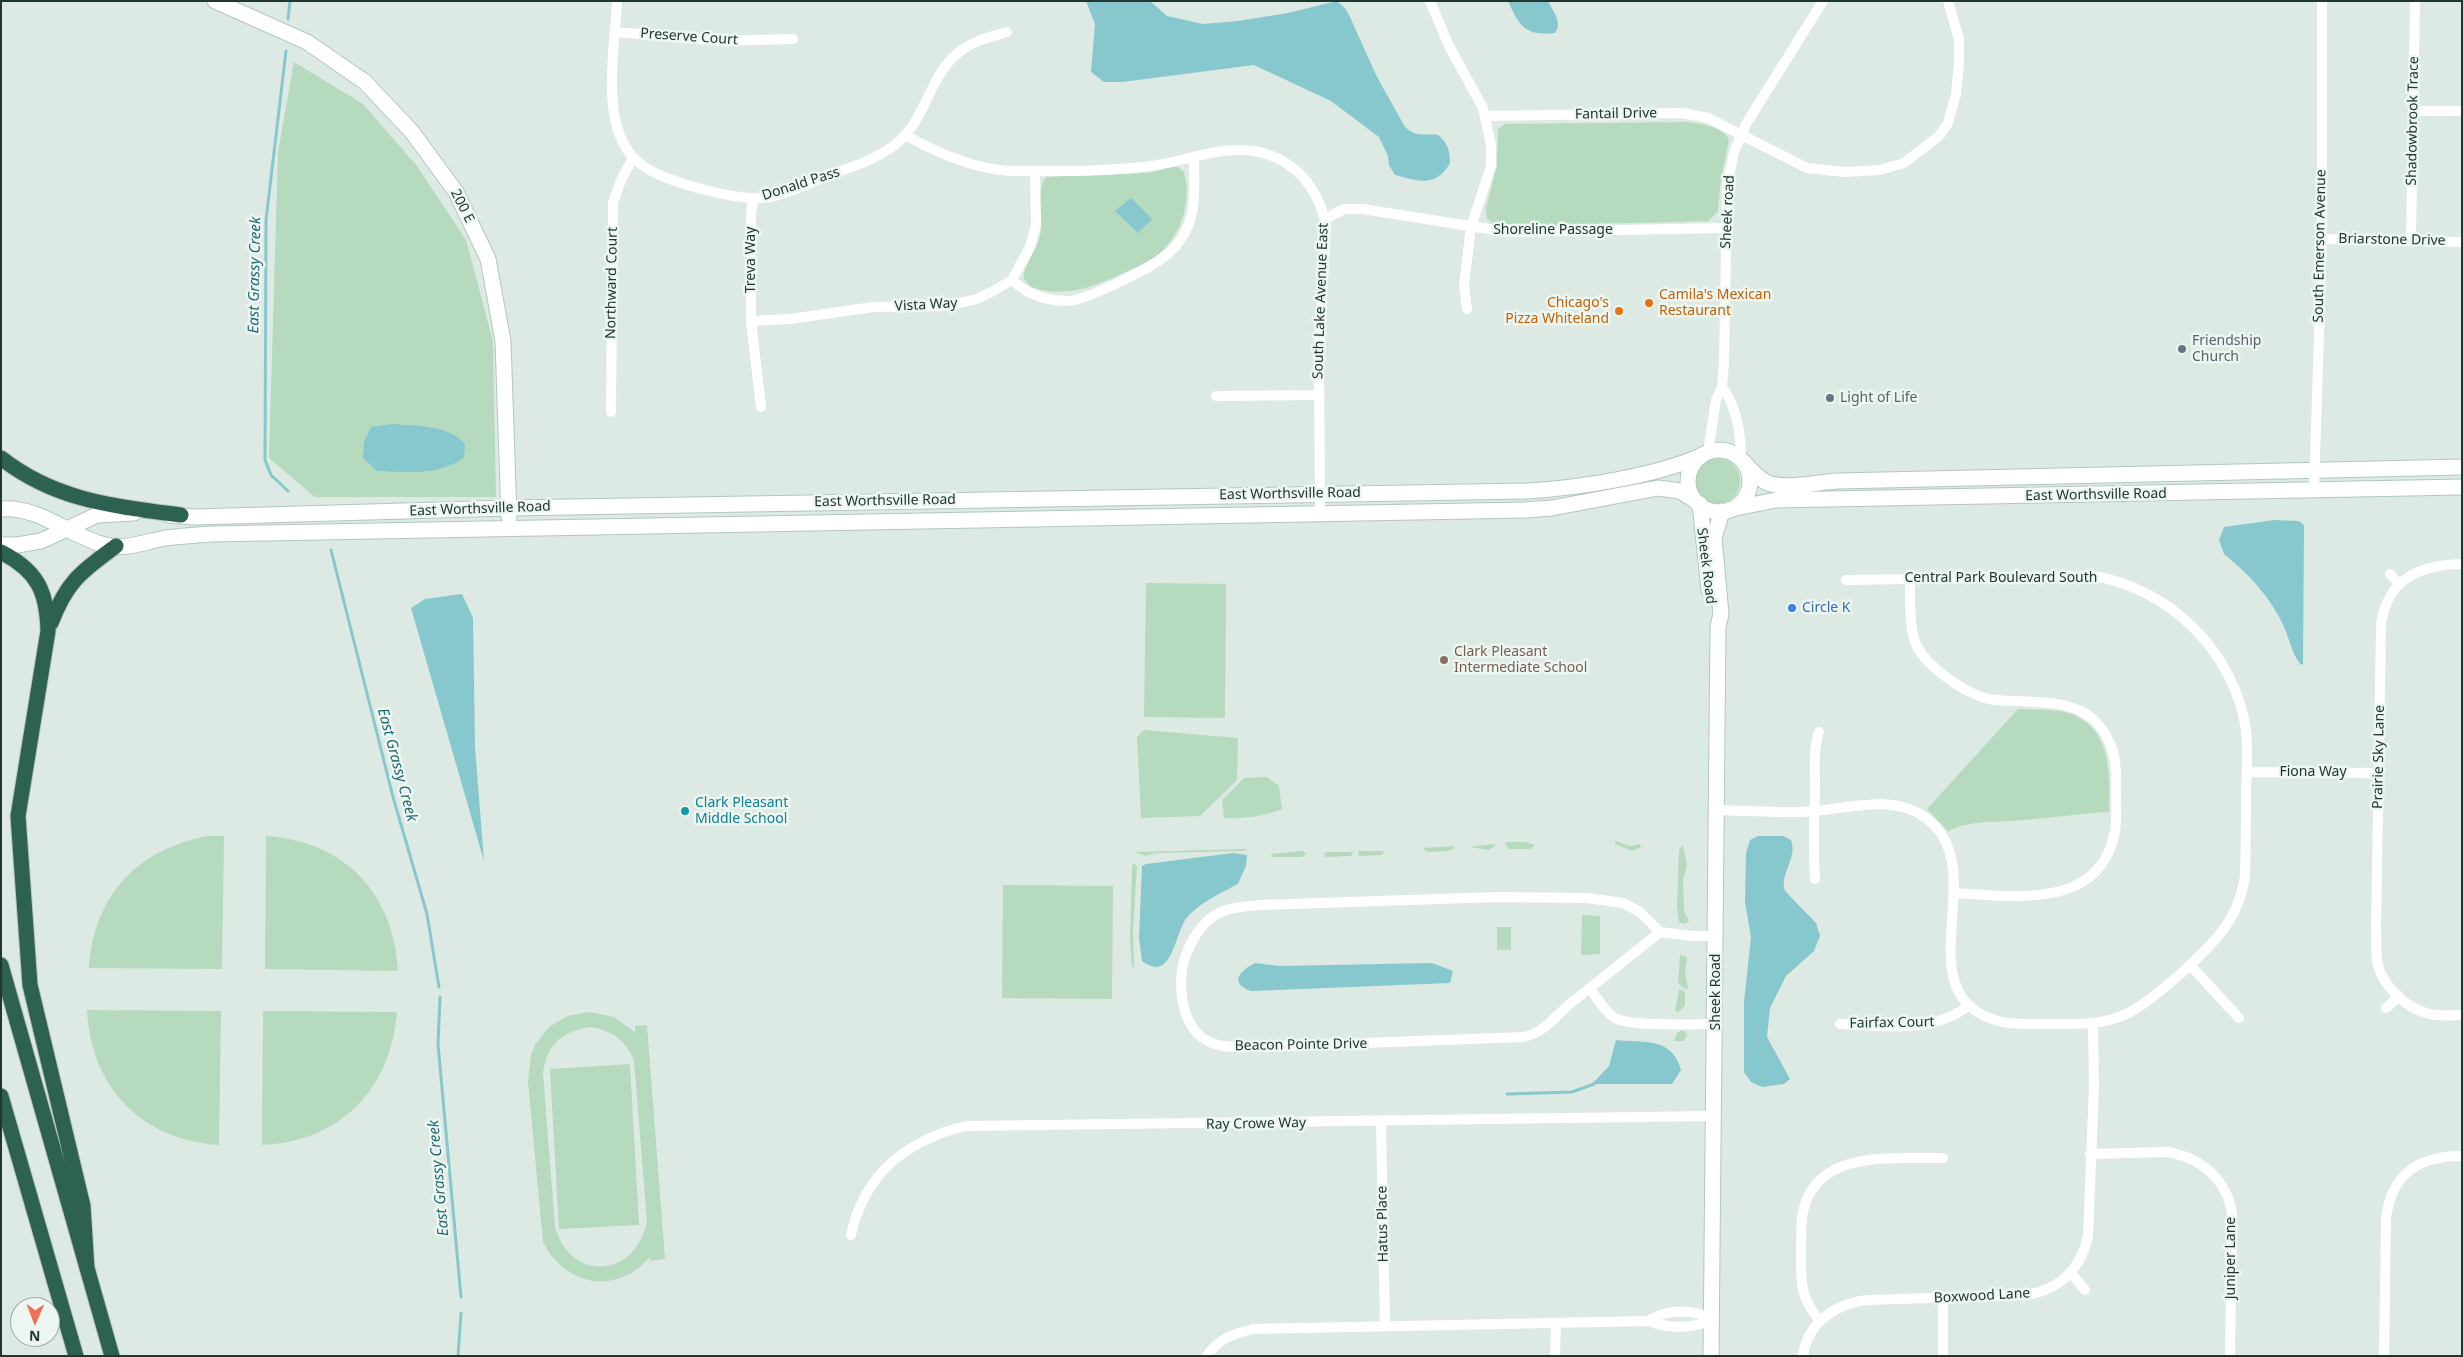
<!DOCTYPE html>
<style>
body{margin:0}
#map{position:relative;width:2463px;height:1357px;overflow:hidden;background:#dde9e3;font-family:"Noto Sans",sans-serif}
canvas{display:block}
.frame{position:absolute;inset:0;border:2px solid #20372f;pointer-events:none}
.north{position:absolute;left:10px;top:1297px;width:50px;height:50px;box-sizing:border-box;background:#edf6f1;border:1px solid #9baaa3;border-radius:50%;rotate:181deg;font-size:14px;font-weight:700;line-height:20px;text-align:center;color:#20372f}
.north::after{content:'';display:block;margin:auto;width:18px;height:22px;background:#ed7057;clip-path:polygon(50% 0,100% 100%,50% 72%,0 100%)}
</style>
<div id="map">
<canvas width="2463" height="1357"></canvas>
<div class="frame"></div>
<div class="north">N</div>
</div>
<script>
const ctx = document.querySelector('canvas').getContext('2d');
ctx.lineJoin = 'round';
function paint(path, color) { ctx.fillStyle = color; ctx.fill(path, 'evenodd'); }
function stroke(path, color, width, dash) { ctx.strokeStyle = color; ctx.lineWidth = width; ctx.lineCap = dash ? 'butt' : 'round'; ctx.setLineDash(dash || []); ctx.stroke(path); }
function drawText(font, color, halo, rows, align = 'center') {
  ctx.font = font + ' "Noto Sans",sans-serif'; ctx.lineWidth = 5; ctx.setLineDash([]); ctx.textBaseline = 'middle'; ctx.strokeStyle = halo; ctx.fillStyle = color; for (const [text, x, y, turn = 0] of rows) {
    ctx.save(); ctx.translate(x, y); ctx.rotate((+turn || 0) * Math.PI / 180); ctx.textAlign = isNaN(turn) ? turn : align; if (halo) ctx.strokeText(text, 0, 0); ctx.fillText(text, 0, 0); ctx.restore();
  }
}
const green = new Path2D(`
 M 294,62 L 363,104 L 417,166 L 466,240 L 493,341 L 496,497 L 315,497 L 269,458 L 278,152 Z
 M 1687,122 C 1700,124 1723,126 1729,140 L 1721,178 L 1718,211 L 1708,221 L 1556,225 L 1506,224 L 1498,226 L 1487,219 L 1486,208 L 1497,165 L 1498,129 L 1505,124 Z
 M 1172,167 L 1178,167 L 1184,172 C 1193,204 1179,243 1149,261 C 1140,266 1129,270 1119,275 C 1092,287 1072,295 1042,290 C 1035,289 1027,286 1024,278 C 1022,269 1038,247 1040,236 C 1044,219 1035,192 1046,177 L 1148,173 Z
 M1694 481a23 23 0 1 1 46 0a23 23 0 1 1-46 0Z
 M 1146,583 L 1226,584 L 1225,718 L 1144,717 Z
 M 2018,709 C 2033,710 2050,709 2065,712 C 2112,725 2110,772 2109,812 C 2081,813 2053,818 2024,820 C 1998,823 1972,819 1948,831 L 1927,809 Z
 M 1144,730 L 1238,738 L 1237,780 L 1200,816 L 1141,818 L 1137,737 Z
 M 1267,777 L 1279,786 L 1282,809 C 1264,816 1244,819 1224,818 L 1222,800 L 1244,778 Z
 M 207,836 L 224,836 L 222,969 L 89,968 C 94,896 136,850 207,836 Z
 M 266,836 C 344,841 394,893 398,971 L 265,969 Z
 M 1615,841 L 1631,846 L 1640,844 L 1641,847 L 1632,851 L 1615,844 Z
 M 1507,842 L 1526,842 L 1535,845 L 1530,849 L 1509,849 L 1505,844 Z
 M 1493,844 L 1496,845 L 1489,850 L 1469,847 Z
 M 1683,845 L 1687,866 L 1683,879 L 1684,911 L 1689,921 L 1684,924 L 1679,922 L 1677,906 L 1679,850 Z
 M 1453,846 L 1455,848 L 1449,851 L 1427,852 L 1423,848 Z
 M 1249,849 L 1243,851 L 1155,853 L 1146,856 L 1135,852 Z
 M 1302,851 L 1306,853 L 1303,857 L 1272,857 L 1271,854 Z
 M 1358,851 L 1384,851 L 1382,855 L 1359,856 Z
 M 1326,852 L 1352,852 L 1353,853 L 1351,856 L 1326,857 L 1324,855 Z
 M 1134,864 L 1137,866 L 1133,931 L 1134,967 L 1132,967 L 1130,940 L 1132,865 Z
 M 1003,885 L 1113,886 L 1112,999 L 1002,998 Z
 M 1582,915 L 1600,916 L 1600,954 L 1581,955 Z
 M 1497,927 L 1511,927 L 1511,950 L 1497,950 Z
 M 1680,955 L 1687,957 L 1685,973 L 1688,987 L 1686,990 L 1678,983 Z
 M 1679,989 L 1685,992 L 1685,1006 L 1678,1012 L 1675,1011 Z
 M 87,1010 L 221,1011 L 219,1145 C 141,1140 91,1087 87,1010 Z
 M 263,1011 L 397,1012 C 391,1089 340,1142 262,1145 Z
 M 589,1012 L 614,1017 L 635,1032 L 635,1026 L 647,1025 L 665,1259 L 650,1261 L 650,1257 C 617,1296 565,1286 543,1242 L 528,1082 L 531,1055 L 535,1045 L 548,1028 L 567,1016 ZM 592,1027 C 612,1031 625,1040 634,1060 L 647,1222 C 635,1278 571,1283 555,1227 L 543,1074 C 545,1046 564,1029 592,1027 Z
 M 1683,1030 L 1687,1035 L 1684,1041 L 1674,1041 L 1677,1033 Z
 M 630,1064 L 639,1225 L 559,1229 L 550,1069 Z`);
const water = new Path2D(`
 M 1086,1 L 1150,1 L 1167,16 L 1203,24 L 1238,21 L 1288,13 L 1337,1 L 1345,8 L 1350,17 L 1376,75 L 1405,127 C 1416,138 1425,133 1438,135 C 1448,143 1450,151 1450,163 C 1436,188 1418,181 1395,175 L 1389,165 L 1388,156 L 1379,137 L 1331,101 L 1254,65 L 1122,82 L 1104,82 L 1091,72 L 1095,24 Z
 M 1508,1 L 1548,1 C 1553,12 1563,22 1555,33 C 1525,36 1520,27 1508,1 Z
 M 1131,198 L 1152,219 L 1138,233 L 1115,211 Z
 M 393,424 C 416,426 449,425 465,444 L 464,458 C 437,476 408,472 377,471 L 363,458 L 364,441 L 371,427 Z
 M 2274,520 L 2299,521 L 2304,525 L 2303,664 L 2301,665 C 2292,654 2290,641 2285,629 C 2272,599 2249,574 2224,554 L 2219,540 L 2224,527 Z
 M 462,594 L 473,618 L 475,747 L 484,861 L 411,608 L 425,599 Z
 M 1758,836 L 1783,836 L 1791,840 C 1798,859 1779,873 1785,891 L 1816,923 L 1820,936 L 1814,951 L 1786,976 L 1770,1008 L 1767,1037 L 1790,1079 L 1784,1084 L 1762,1087 L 1751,1082 L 1744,1072 L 1744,1002 L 1751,937 L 1745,902 L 1746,853 L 1750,840 Z
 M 1233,853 L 1247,855 L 1246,866 L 1238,884 C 1221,893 1203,901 1189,915 C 1174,929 1174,985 1142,961 L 1139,938 L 1142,866 L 1146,864 Z
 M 1255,963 L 1279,966 L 1432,963 L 1453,971 L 1450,983 L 1251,991 C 1229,983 1239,971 1255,963 Z
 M 1616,1040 C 1645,1043 1672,1037 1681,1070 L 1672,1084 L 1592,1084 L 1609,1066 Z`);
const stream = new Path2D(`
 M 288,19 L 290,1
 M 286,51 L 266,220 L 265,460 L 271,475 L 288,491
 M 331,550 L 393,797 L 427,914 L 439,987
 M 440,997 L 438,1044 L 461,1297
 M 1507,1094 L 1572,1092 L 1594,1084
 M 458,1356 L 461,1313`);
const street = new Path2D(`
 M 617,1 C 615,42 605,99 620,136 C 625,148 633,159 643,166 C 665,182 743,203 770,197 C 789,193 808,184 827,176 C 849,168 872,161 892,147 C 926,124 927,78 958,53 C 972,41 990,37 1007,32
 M 1430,1 L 1449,46 L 1483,108 L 1491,145 L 1491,166 L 1471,227 L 1464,285 L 1467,309
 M 616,32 L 721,41 L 793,39
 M 2413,111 L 2462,111
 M 1486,116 L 1683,113 L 1708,118 L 1807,168 L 1844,172 L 1880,170 L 1904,163 L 1939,136 L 1948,123 L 1956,94 L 1959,65 L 1959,39 L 1948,1
 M 907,136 C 939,154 972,168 1009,171 C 1054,171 1098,172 1142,167 C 1167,165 1192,156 1217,152 C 1272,142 1314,170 1326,225 L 1319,355 L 1320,513
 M 753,199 L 751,215 L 751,321 L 761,407
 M 1325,219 L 1344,209 L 1363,209 L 1507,232 L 1727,228
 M 2322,239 L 2462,242
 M 2411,241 L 2415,1
 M 1012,280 C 1027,294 1047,301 1068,301 C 1087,300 1158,265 1171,251 C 1177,246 1181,239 1185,232 C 1197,211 1194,181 1194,157
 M 751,321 L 790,319 L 873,307 L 948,306 L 977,299 L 995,290 L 1012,280 L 1030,247 L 1036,225 L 1035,171
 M 1722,387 C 1737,407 1741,435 1741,460
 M 1216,396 L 1319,395
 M 611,412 L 613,203 L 621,180 L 633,158
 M 1708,452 L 1716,400 L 1722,387 L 1724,363 L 1727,186 L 1734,152 L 1746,124 L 1823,1
 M 2314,490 L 2322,239 L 2322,1
 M 2462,564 C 2420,565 2388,578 2381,624 L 2376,930 C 2377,941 2375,954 2378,965 C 2383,986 2405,1007 2426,1013 C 2438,1017 2450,1015 2462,1015
 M 2390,574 L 2399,584
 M 1910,579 C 1910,598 1909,620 1914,639 C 1921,663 1961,691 1985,698 C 1996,701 2007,701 2019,701 C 2045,703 2073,701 2094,720 C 2116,741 2117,766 2116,793 C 2116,806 2117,819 2115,831 C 2101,911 2013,896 1954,893
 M 2247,772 L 2379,773
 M 1717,810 C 1744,811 1771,812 1798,812 C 1840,812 1889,791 1926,818 C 1995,869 1901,993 1998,1021 C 2013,1025 2029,1024 2044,1024 C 2115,1025 2125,1022 2179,975 C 2211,946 2240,920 2245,875 C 2246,846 2246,817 2246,788 C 2247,769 2248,749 2246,730 C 2235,653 2170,588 2093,576 L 1846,580
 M 1815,879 C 1813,850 1814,820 1815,790 C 1815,772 1813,750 1819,732
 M 1660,932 C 1631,955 1602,979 1572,1002 C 1554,1017 1547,1031 1523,1037 L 1259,1047 C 1242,1047 1220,1049 1206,1040 C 1180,1025 1176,979 1187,952 C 1192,940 1201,926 1211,918 C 1224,907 1243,907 1259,905 L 1498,897 L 1587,898 L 1623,903 L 1640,912 L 1660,932 L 1692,936 L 1716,936
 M 2190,965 L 2239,1018
 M 1590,989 C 1598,999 1604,1011 1615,1018 C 1630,1027 1695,1024 1716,1024
 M 2386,1008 L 2399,996
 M 1840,1024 C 1882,1026 1935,1034 1969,1005
 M 1381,1121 L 1385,1326
 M 2090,1154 L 2168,1152 C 2201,1158 2227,1179 2232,1214 L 2230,1356
 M 851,1235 C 864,1174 907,1140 966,1126 L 1715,1116
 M 2071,1273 L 2085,1290
 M 1649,1321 C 1665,1309 1695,1308 1712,1320
 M 1820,1321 C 1799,1296 1801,1281 1801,1250 C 1802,1237 1800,1224 1803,1212 C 1816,1148 1895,1159 1943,1158
 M 1207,1356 C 1219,1338 1233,1334 1253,1329 L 1649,1321 C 1670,1329 1691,1329 1712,1320
 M 1555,1356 L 1556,1323
 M 1803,1356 C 1807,1322 1837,1303 1868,1300 L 2027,1295 C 2060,1289 2081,1269 2088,1236 L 2094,1086 L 2093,1025
 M 1943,1356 L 1943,1298
 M 2384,1356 L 2386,1219 C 2391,1174 2418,1156 2462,1156`);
const secondary = new Path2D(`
 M 215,1 L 307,42 L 365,82 L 412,132 L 456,192 L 488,259 L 503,341 L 509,517
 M1688 481a31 31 0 1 1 62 0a31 31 0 1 1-62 0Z
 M 1744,462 C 1751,470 1760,481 1771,484 C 1791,489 1817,482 1838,481 L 2462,467
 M 1700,504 L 1709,590
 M 1,509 C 40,506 69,536 105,545 C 127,550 144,542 165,538 C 180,536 196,535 211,534 L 1525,510 L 1552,508 L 1658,488 L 1680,491 L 1697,502
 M 1731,509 L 1776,500 L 2462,487
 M 169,515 L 194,517 L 509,508 L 1527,491 C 1578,488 1657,476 1703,455
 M 1,545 L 17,545 L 41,541 L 97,515 L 134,513
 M 1711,1356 L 1718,627 L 1721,614 L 1714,538 L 1722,511`);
const highway = new Path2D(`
 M 1,458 C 56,501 114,506 181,515
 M 1,552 C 38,571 47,592 48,631 L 18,816 L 30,985 L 83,1206 L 87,1269
 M 51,623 C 67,581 81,572 116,546
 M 1,965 L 112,1356
 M 1,1096 L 76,1356`);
const markers = [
 [1649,303,5,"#e8710a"],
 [1619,311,5,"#e8710a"],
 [2182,349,5,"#6b7280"],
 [1830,398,5,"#6b7280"],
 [1792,608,5,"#3f7fe0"],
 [1444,660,5,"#8d6e63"],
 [685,811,5,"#0f9aa8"]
];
const streetNames = [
 ["Preserve Court",689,37,4],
 ["Fantail Drive",1616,114,-1],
 ["Shadowbrook Trace",2413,121,-89],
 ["Donald Pass",801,184,-18],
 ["200 E",462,206,63],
 ["Sheek road",1728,212,-87],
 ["Shoreline Passage",1553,230],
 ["Briarstone Drive",2392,240,1],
 ["South Emerson Avenue",2320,246,-89],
 ["Treva Way",751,260,-90],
 ["Northward Court",612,283,-89],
 ["South Lake Avenue East",1321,301,-88],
 ["Vista Way",926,305,-3],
 ["East Worthsville Road",1290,494,-1],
 ["East Worthsville Road",2096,495,-1],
 ["East Worthsville Road",885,501,-1],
 ["East Worthsville Road",480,509,-2],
 ["Sheek Road",1706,566,83],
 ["Central Park Boulevard South",2001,578],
 ["Prairie Sky Lane",2379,757,-89],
 ["Fiona Way",2313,772],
 ["Sheek Road",1716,992,-90],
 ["Fairfax Court",1892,1023,-1],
 ["Beacon Pointe Drive",1301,1045,-1],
 ["Ray Crowe Way",1256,1124,-1],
 ["Hatus Place",1383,1224,-91],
 ["Juniper Lane",2231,1258,-90],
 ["Boxwood Lane",1982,1296,-3]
];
const foodNames = [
 ["Camila's Mexican",1659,295],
 ["Restaurant",1659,311],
 ["Chicago's",1609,303,"right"],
 ["Pizza Whiteland",1609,319,"right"]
];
const worshipNames = [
 ["Friendship",2192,341],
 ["Church",2192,357],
 ["Light of Life",1840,398]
];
const shopNames = [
 ["Circle K",1802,608]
];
const educationNames = [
 ["Clark Pleasant",1454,652],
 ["Intermediate School",1454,668]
];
const cultureNames = [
 ["Clark Pleasant",695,803],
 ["Middle School",695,819]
];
const waterNames = [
 ["East Grassy Creek",255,275,-89],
 ["East Grassy Creek",397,765,75],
 ["East Grassy Creek",439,1178,-95]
];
paint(green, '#b6dabd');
paint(water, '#86c8cd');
stroke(stream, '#86c8cd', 3);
stroke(secondary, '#b1c8be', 17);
stroke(highway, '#bcc3c1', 17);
stroke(street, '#fff', 10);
stroke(secondary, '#fff', 15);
stroke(highway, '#2d6253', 15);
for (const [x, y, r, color] of markers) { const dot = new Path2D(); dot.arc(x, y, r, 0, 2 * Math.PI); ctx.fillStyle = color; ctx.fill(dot); stroke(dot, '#edf6f1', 2); }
drawText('14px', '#20372f', '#edf6f1', streetNames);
drawText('14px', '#c56008', '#edf6f1', foodNames, 'left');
drawText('14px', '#5b616d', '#edf6f1', worshipNames, 'left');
drawText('14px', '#366cbe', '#edf6f1', shopNames, 'left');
drawText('14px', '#785e54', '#edf6f1', educationNames, 'left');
drawText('14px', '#0d838f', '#edf6f1', cultureNames, 'left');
drawText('italic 15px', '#1d6970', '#edf6f1', waterNames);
</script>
